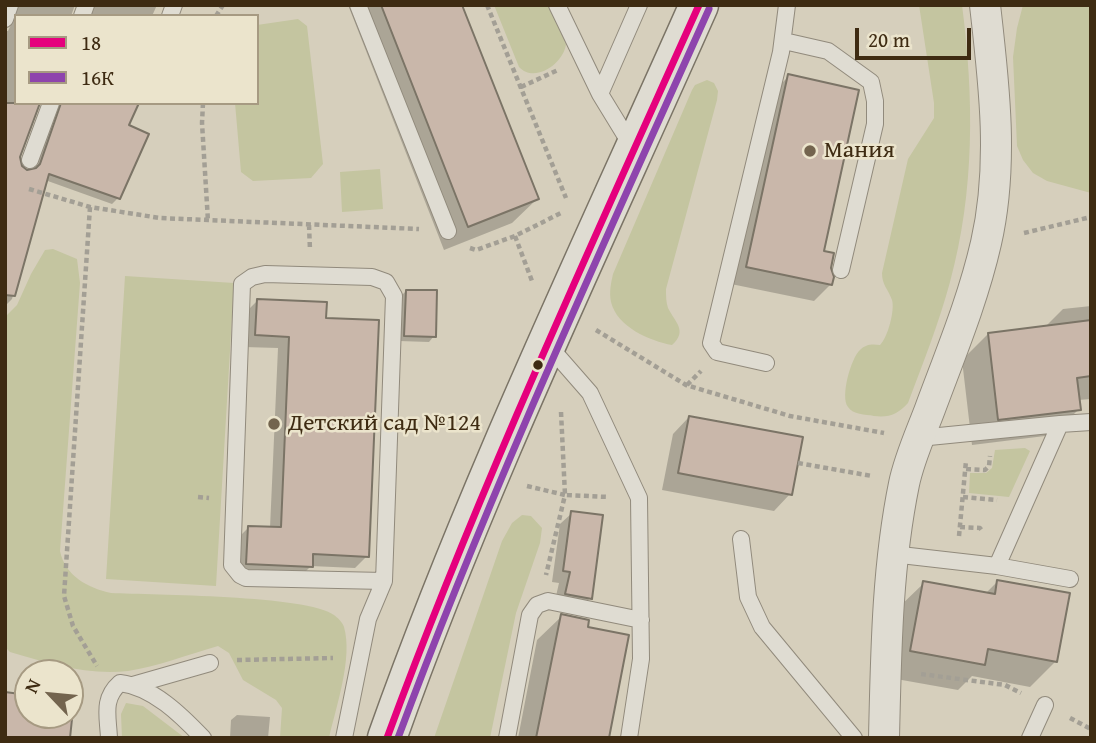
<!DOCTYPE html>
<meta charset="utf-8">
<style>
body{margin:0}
#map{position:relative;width:1096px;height:743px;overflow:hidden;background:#d6cfbc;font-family:"Gentium Book Plus",serif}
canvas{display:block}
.frame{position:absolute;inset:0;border:7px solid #3e2b12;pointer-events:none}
.legend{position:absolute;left:14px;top:14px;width:245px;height:91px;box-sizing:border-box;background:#ebe4cc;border:2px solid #a69a82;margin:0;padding:9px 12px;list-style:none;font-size:21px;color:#3e2b12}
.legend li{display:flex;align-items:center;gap:14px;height:35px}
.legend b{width:35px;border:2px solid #a69a82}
.north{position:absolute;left:14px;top:659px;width:70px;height:70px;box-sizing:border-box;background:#ebe4cc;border:2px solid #a69a82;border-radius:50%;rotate:296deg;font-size:19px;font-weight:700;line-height:28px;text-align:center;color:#3e2b12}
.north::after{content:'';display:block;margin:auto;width:24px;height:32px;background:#73644e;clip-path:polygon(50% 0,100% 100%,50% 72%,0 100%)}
.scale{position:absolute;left:855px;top:28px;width:116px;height:32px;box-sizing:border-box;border:4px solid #3e2b12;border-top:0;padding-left:9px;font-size:21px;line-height:24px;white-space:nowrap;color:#3e2b12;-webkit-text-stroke:5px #ebe4cc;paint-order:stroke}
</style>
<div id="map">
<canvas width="1096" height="743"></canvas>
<div class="frame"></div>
<ul class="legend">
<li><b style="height:9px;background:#e5007d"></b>18</li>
<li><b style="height:9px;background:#8e44ad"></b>16К</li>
</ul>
<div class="north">N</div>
<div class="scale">20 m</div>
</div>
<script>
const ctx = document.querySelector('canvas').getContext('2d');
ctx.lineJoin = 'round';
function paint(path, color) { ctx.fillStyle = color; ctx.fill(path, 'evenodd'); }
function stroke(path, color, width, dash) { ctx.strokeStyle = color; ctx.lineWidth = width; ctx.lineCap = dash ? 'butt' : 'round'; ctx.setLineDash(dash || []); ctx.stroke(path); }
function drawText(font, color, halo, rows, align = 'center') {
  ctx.font = font + ' "Gentium Book Plus",serif'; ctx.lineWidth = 5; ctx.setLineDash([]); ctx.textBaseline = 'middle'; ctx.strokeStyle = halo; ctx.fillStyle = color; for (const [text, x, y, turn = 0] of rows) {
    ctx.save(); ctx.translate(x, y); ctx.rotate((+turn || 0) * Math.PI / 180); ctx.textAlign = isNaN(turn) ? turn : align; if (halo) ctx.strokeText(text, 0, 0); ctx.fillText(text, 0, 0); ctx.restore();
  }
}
const green = new Path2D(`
 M 494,5 L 549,5 L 566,44 C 564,63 535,84 519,67 Z
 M 919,5 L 962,5 C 974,97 975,191 950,282 C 939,323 923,363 908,403 C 898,414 889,418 874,416 C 865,414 853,415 848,407 C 840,397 851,358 860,350 C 866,344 872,344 880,345 C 888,337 895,310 892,300 C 888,289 882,285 882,273 L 908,159 L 934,118 L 934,103 Z
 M 1023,5 L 1091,5 L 1091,193 L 1047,181 L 1033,173 L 1023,160 L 1017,146 L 1013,57 L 1017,28 Z
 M 298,19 L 307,26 L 323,164 L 311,178 L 253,181 L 241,172 L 235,103 L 257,103 L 257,25 Z
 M 707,80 L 714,83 L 718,91 L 717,100 L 666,289 C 666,296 666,302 668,308 C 675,322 688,331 672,345 C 650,341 617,327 611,302 C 609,292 611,283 613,274 L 692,90 L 695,85 Z
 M 380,169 L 383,209 L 342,212 L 340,172 Z
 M 53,249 L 77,259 L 80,283 L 60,551 C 65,576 88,588 111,593 C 152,595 308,595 334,615 C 337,617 343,623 344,627 C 353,658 336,707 329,738 L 280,738 L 282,708 L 276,700 L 243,680 L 229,653 L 218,646 C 190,654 156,667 128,671 C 89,676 47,663 10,652 L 5,647 L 5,317 L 17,305 L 31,274 L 45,250 Z
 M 125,276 L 234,283 L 216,586 L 106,579 Z
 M 1025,448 L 1030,451 L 1009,497 L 969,493 L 970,473 L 986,473 L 992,468 L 995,450 Z
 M 522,515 L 531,516 L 542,528 L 540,543 L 516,613 L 490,738 L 434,738 L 502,541 L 512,523 Z
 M 126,703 L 143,706 L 185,738 L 122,738 L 121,714 Z`);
const shadow = new Path2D(`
 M 13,5 L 75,5 L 71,16 L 16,16 L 18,163 L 25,171 L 35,171 L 56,113 L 56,107 L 53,103 L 137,103 L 127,126 L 118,198 L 112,204 L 45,180 L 12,299 L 6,305 L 5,31 L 8,31 L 15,16 Z
 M 87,5 L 157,5 L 152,16 L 89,16 Z
 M 348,5 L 460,5 L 537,199 L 512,223 L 444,250 Z
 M 789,76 L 822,252 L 829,268 L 830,285 L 814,301 L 731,284 L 772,93 Z
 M 406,291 L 434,336 L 429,342 L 399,341 L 400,297 Z
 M 258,300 L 324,320 L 367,556 L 355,568 L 311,566 L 299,578 L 235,575 L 237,539 L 249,527 L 270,528 L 278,348 L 244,347 L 246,312 Z
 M 1091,306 L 1091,399 L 1078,400 L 1079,409 L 1053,435 L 972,445 L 962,360 L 988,334 L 1045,327 L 1063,309 Z
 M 689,417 L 790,494 L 774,511 L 662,490 L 673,434 Z
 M 572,513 L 590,598 L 579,610 L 554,605 L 559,583 L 552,582 L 560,524 Z
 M 997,582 L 1056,661 L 1030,687 L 972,676 L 958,690 L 885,677 L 897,609 L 924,583 L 985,594 Z
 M 562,616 L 586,628 L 607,738 L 518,738 L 537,640 Z
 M 237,715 L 270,717 L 268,738 L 230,738 L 231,720 Z`);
const building = new Path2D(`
 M 381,5 L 462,5 L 539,199 L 468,227 Z
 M 788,74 L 859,90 L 824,251 L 834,253 L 831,268 L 834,277 L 832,285 L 746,267 Z
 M 5,103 L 40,103 L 20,157 L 22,166 L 27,170 L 36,168 L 40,164 L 61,103 L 139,103 L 129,125 L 149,134 L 120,199 L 49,174 L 15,296 L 5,295 Z
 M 406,290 L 437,290 L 436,337 L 404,336 Z
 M 257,299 L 327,302 L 326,318 L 379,320 L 369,557 L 313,554 L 313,567 L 246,564 L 248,526 L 281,527 L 289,337 L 255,335 Z
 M 1091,320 L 1091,376 L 1077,378 L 1081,410 L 998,420 L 988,333 Z
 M 689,416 L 803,437 L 792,495 L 678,473 Z
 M 571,511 L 603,515 L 592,599 L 565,594 L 570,572 L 563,571 Z
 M 997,580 L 1070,593 L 1057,662 L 988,649 L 985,665 L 910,651 L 923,581 L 995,594 Z
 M 561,614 L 589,620 L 588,627 L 629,635 L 609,738 L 536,738 Z
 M 5,692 L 28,695 L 28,715 L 70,715 L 70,699 L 74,700 L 70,738 L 5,738 Z`);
const path = new Path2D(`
 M 487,5 L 566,198
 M 216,16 L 223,5
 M 521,87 L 558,70
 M 203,103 L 202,123 L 208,221
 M 29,189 L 90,207 L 160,218 L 419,229
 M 90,207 L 64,596 L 73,626 L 97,666
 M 309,225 L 310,250
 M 1024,233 L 1091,217
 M 515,236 L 532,281
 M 470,248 L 476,250 L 515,236 L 561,213
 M 596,330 L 686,385 L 790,416 L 884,433
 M 687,385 L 701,371
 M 561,412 L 565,495 L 609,497
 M 798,463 L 872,476
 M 966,469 L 985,470 L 989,466 L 990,456
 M 527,486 L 565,495 L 546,575
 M 198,497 L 209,498
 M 963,497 L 997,500
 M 960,527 L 980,528 L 983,532
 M 959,536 L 966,461
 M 237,660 L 333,658
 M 921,674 L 1005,685 L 1021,693
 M 1070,718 L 1091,729`);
const lane = new Path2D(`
 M 358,5 L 448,231
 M 557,5 L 600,94 L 633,148
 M 82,16 L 86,5
 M 170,16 L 174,5
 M 5,19 L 10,5
 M 784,41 L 828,51 L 871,82 L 875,101 L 875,124 L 841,270
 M 600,94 L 639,5
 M 30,160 L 51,103
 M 548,345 L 590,393 L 639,498 L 641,659 L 629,738
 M 766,363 L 717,352 L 711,343 L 781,52 L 787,5
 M 1060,424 L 1091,422
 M 741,539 L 748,597 L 762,627 L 854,738
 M 892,554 L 997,566 L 1060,424 L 919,438
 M 997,566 L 1070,579
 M 133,685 L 210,663
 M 109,738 C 108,716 102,699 120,683 C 153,687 181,715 203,738
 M 344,738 L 368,619 L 384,581 L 394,296 L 386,282 L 372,277 L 265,274 L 252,277 L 242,284 L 232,565 L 240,575 L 246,578 L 384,581
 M 507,738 L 530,615 L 537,605 L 548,601 L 641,620
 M 1030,738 L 1045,705`);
const street = new Path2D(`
 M 884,738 C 886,653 887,567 904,484 C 909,459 921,433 930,409 C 950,355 973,300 986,243 C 1004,165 994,83 985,5`);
const secondary = new Path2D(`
 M 387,738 C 476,487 591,248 699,5`);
const bus1 = new Path2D(`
 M 387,738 C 479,488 590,248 699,5`);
const bus2 = new Path2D(`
 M 398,738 C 490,490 601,250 709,9`);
const markers = [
 [810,151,7,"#73644e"],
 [538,365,6,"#3e2b12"],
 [274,424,7,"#73644e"]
];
const poiNames = [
 ["Мания",824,151],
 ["Детский сад №124",288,424]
];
paint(green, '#c4c5a0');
paint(shadow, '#0003');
paint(building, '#c9b7aa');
stroke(building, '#7b7466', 2);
stroke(lane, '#918a7c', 18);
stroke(street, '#918a7c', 32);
stroke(secondary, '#7b7466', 41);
stroke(path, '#a39f95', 4.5, [5, 3.5]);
stroke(lane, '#dfdcd2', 16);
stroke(street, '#dfdcd2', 30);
stroke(secondary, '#dfdcd2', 38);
stroke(bus1, '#e5007d', 7);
stroke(bus2, '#8e44ad', 7);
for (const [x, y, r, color] of markers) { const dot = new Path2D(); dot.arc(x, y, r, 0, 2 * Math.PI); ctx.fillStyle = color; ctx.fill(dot); stroke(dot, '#ebe4cc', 2.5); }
drawText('24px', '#3e2b12', '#ebe4cc', poiNames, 'left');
</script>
